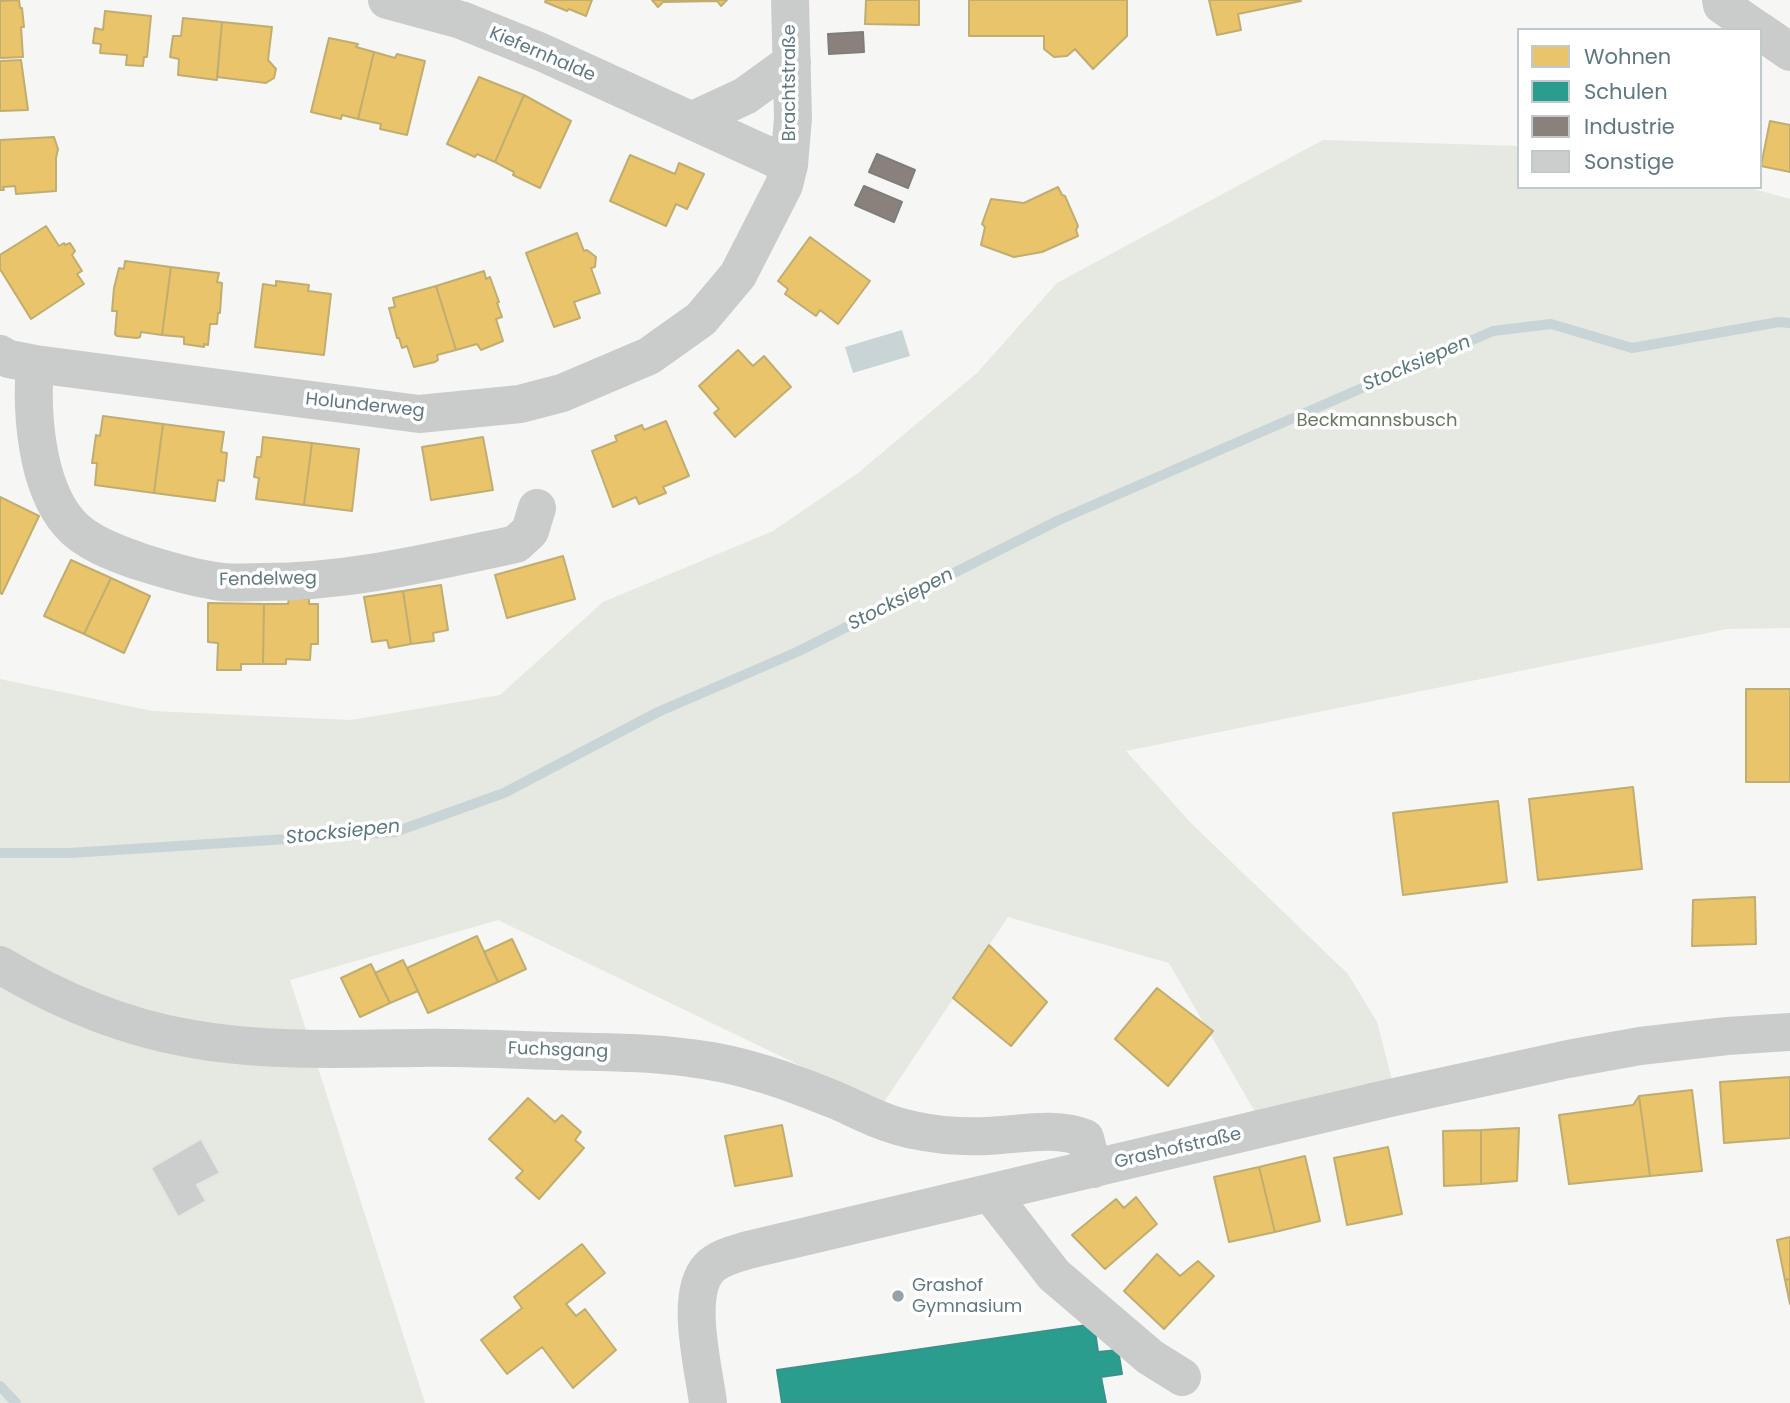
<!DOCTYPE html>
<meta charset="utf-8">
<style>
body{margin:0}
#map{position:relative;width:1790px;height:1403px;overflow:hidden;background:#f6f6f5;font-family:Poppins,sans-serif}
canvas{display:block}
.legend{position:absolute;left:1517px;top:28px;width:245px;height:161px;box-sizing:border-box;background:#fff;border:2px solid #c0c9cc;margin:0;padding:9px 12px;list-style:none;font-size:21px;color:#61777f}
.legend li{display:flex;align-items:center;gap:14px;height:35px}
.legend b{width:35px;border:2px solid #c0c9cc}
</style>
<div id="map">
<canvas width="1790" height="1403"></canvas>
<ul class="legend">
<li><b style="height:19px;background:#e9c46a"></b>Wohnen</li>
<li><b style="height:19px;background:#2a9d8f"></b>Schulen</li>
<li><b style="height:19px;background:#8a817c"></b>Industrie</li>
<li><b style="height:19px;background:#cccece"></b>Sonstige</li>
</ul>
</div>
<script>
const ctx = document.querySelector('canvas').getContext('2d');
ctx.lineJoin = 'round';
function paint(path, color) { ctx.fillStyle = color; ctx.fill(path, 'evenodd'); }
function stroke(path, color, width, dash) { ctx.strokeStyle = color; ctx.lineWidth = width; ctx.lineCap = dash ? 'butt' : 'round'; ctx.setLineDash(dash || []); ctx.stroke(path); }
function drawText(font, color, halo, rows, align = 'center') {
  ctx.font = font + ' Poppins,sans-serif'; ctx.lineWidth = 7; ctx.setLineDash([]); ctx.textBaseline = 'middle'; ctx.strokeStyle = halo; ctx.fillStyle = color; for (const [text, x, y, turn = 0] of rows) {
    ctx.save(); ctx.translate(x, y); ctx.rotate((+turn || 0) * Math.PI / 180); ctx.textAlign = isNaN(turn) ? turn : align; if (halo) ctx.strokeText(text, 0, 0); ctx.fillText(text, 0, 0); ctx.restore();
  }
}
const green = new Path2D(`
 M 1323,140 L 1519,146 L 1519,187 L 1746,187 L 1790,199 L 1790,628 L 1727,629 L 1126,751 L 1191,823 L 1348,974 L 1377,1022 L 1392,1080 L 1255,1112 L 1169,963 L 1008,917 L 882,1105 L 498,920 L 290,980 L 425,1403 L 0,1403 L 0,679 L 152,711 L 351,720 L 500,695 L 603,602 L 773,531 L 858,473 L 977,373 L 1057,283 Z`);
const water = new Path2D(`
 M 902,330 L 910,356 L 853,373 L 845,347 Z`);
const homes = new Path2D(`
 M 19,0 L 20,8 L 22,8 L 24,27 L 21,27 L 23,57 L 0,58 L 0,1 Z
 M 546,0 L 592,0 L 586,16 L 569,9 L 567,11 L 545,2 Z
 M 652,0 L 727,0 L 721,6 L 717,1 L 663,2 L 658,7 Z
 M 866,0 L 919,0 L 919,25 L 865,24 Z
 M 969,0 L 1127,0 L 1127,36 L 1093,69 L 1075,49 L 1067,56 L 1054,57 L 1044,49 L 1044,36 L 969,36 Z
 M 1209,0 L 1300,0 L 1301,1 L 1238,14 L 1241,30 L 1217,35 Z
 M 105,11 L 151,16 L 147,57 L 144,57 L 143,66 L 126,65 L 127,55 L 100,53 L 101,44 L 93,43 L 95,28 L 103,30 Z
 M 183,18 L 222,22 L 217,80 L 178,75 L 179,59 L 170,57 L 173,36 L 181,36 Z
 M 222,22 L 272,27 L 268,60 L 276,69 L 274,78 L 266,83 L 217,77 Z
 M 329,38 L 358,44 L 356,47 L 374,52 L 358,119 L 342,115 L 341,119 L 311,112 Z
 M 374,52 L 395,58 L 397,54 L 425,61 L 407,135 L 380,129 L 381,124 L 358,119 Z
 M 21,60 L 28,110 L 0,111 L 0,61 Z
 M 479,77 L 524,95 L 495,162 L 477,154 L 475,157 L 447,144 Z
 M 524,95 L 571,121 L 540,188 L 513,175 L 514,172 L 495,162 Z
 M 1770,121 L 1790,125 L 1790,172 L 1761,166 Z
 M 54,137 L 58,149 L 56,158 L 56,191 L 16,194 L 15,186 L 3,187 L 4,190 L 0,190 L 0,140 Z
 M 630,155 L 675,174 L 679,163 L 704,174 L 687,209 L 676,204 L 666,226 L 610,201 Z
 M 1058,187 L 1062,195 L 1065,196 L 1078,226 L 1076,230 L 1078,236 L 1042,252 L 1014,257 L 981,245 L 985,227 L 982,224 L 991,199 L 1024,203 Z
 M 46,226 L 59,246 L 64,243 L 65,245 L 70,243 L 75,251 L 72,255 L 82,271 L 77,274 L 84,284 L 31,319 L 0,269 L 0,255 Z
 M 577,233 L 584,251 L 587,250 L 596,257 L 595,267 L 591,268 L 600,293 L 574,302 L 580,318 L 554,327 L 526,253 Z
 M 810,237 L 870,281 L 838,324 L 820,310 L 816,316 L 785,294 L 788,289 L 778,281 Z
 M 125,261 L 171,267 L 162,335 L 141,332 L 140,337 L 137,338 L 117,336 L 115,334 L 117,311 L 112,311 L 114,288 L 119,268 L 124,269 Z
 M 171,267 L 219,273 L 217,282 L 222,283 L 220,313 L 218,313 L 217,324 L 210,324 L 208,345 L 204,344 L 204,347 L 184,344 L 184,337 L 162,335 Z
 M 484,271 L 486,279 L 490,277 L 499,302 L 497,303 L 502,317 L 496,319 L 503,341 L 481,350 L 477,344 L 456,350 L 436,286 Z
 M 276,281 L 309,285 L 308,291 L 331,294 L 324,355 L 255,347 L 263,284 L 276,286 Z
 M 436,286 L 456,350 L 437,355 L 438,360 L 435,362 L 414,367 L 407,346 L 402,348 L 399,338 L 397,338 L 389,308 L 395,307 L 393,298 Z
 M 738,350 L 753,366 L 764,356 L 791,387 L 735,437 L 714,413 L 719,409 L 699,386 Z
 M 103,416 L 163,424 L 154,493 L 95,485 L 97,463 L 92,463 L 96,435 L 100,436 Z
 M 666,421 L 689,476 L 663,487 L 666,493 L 639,504 L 636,497 L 613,507 L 592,451 L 617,441 L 615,436 L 642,425 L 644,430 Z
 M 163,424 L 224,432 L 221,452 L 227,453 L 224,481 L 218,480 L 215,501 L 154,493 Z
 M 263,437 L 312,443 L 304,505 L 256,499 L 259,478 L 254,477 L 257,457 L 261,457 Z
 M 483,437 L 493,490 L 431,500 L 422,447 Z
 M 312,443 L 359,449 L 352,511 L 304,505 Z
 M 0,497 L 39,516 L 2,594 L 0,593 Z
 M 563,556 L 575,599 L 507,618 L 495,575 Z
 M 71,560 L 111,578 L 84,634 L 44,616 Z
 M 111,578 L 150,596 L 124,653 L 84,634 Z
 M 441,585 L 448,630 L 433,633 L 434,641 L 411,644 L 403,591 Z
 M 403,591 L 411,644 L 389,648 L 387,640 L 372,642 L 364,597 Z
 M 289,598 L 309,599 L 309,604 L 318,604 L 318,644 L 311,644 L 310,660 L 286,659 L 286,664 L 263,664 L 264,604 L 288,604 Z
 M 208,603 L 264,604 L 263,664 L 241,664 L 241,670 L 217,670 L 218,643 L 208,642 Z
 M 1746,689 L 1790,689 L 1790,782 L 1746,782 Z
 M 1633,787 L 1642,869 L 1538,880 L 1529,799 Z
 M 1498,801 L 1507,882 L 1403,895 L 1393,813 Z
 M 1755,897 L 1756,944 L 1692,946 L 1693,900 Z
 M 477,936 L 498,982 L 428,1013 L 407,968 Z
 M 512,939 L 526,969 L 498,982 L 484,952 Z
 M 989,945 L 1047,1002 L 1011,1046 L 953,998 Z
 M 403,960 L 418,991 L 390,1003 L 375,973 Z
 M 371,964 L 390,1003 L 360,1017 L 341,978 Z
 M 1157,988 L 1213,1031 L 1168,1086 L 1115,1039 Z
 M 1790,1077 L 1790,1138 L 1724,1143 L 1720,1082 Z
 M 1692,1090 L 1702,1171 L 1650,1176 L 1639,1096 Z
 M 1639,1096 L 1650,1176 L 1569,1184 L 1559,1115 L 1633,1105 Z
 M 528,1098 L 555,1122 L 562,1115 L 581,1132 L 575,1140 L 584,1148 L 539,1199 L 516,1178 L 523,1171 L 489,1139 Z
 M 782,1125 L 792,1176 L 735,1186 L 725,1136 Z
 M 1519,1128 L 1517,1181 L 1481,1184 L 1481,1130 Z
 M 1481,1130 L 1481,1184 L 1444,1186 L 1443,1131 Z
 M 1388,1147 L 1402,1214 L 1347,1225 L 1334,1158 Z
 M 1305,1156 L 1320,1221 L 1275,1232 L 1259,1167 Z
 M 1259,1167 L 1275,1232 L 1229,1242 L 1214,1177 Z
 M 1136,1197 L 1157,1224 L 1105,1269 L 1072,1235 L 1116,1199 L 1124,1208 Z
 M 1790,1237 L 1790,1279 L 1785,1280 L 1777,1240 Z
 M 582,1244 L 605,1273 L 566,1304 L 576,1316 L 585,1309 L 616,1350 L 573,1388 L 542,1347 L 507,1374 L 481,1340 L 522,1308 L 514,1297 Z
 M 1157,1254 L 1180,1276 L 1198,1261 L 1214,1276 L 1164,1329 L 1124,1291 Z
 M 1790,1279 L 1790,1304 L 1785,1280 Z`);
const schools = new Path2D(`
 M 1094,1324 L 1098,1352 L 1118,1350 L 1122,1374 L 1101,1377 L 1106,1403 L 782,1403 L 777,1370 Z`);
const industry = new Path2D(`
 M 863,32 L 864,52 L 829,54 L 828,34 Z
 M 877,154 L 915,170 L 908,188 L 869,172 Z
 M 864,186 L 902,202 L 894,222 L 855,205 Z`);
const stream = new Path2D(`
 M 0,853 L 70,853 L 395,832 L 504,793 L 658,712 L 797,652 L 1059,520 L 1493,331 L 1551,324 L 1632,348 L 1779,322 L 1790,323
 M 0,1386 L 16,1403`);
const building = new Path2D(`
 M 201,1139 L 220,1173 L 197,1185 L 206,1201 L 178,1217 L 151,1168 Z`);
const minor = new Path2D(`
 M 387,0 L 461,20 L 541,52 L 789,165
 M 1721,0 L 1722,5 L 1758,30
 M 1760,31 L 1790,52
 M 693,120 L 745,96 L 792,62
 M 0,354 L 9,359 L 35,364 L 419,414 L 520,404 L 562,393 L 649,356 L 701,319 L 738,275 L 784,185 L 789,165 L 793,118 L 790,0
 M 35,364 C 31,412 36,485 69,523 C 85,542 115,553 138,561 C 163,569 189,577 215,581 C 231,584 248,582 263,582 C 350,582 431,562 516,544 L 530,531 L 537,508
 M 0,965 C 59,1000 119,1026 187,1038 C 262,1052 340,1049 416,1048 C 463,1047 509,1050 556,1051 C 601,1052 646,1052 690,1058 C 743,1064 791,1082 840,1102 C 864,1113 887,1125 913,1130 C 936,1135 963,1137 986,1136 C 1020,1135 1053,1126 1085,1138 L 1093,1169
 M 990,1193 L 1054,1275 L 1150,1357 L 1182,1377
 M 708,1403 C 704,1369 684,1295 709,1268 C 718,1258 735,1254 748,1250 L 1390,1098 L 1568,1059 L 1640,1046 L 1727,1036 L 1790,1032`);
const markers = [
 [898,1296,7,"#95a3a8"]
];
const streetNames = [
 ["Kiefernhalde",542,55,23],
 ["Brachtstraße",790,83,-90],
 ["Holunderweg",365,406,6],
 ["Fendelweg",268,580,-1],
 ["Fuchsgang",558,1051,2],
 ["Grashofstraße",1178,1149,-13]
];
const parkNames = [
 ["Beckmannsbusch",1377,421]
];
const poiNames = [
 ["Grashof",912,1286],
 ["Gymnasium",912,1307]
];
const waterNames = [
 ["Stocksiepen",1417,364,-23],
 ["Stocksiepen",901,600,-27],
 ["Stocksiepen",343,833,-6]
];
paint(green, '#e6e8e2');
paint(water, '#c8d4d5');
paint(homes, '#e9c46a');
stroke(homes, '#c0ad70', 2);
paint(schools, '#2a9d8f');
stroke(schools, '#3a928a', 2);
paint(industry, '#8a817c');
stroke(industry, '#7e7e7d', 2);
stroke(stream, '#c8d4d5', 10);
paint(building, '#cccece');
stroke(building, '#e5e5e4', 2);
stroke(minor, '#cacccc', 38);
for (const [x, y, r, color] of markers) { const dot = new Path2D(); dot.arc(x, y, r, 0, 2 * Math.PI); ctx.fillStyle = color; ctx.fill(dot); stroke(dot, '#fff', 2.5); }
drawText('18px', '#61777f', '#fff', streetNames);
drawText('18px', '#687760', '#fff', parkNames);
drawText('18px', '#61777f', '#fff', poiNames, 'left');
drawText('italic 19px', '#5c777a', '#fff', waterNames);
</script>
